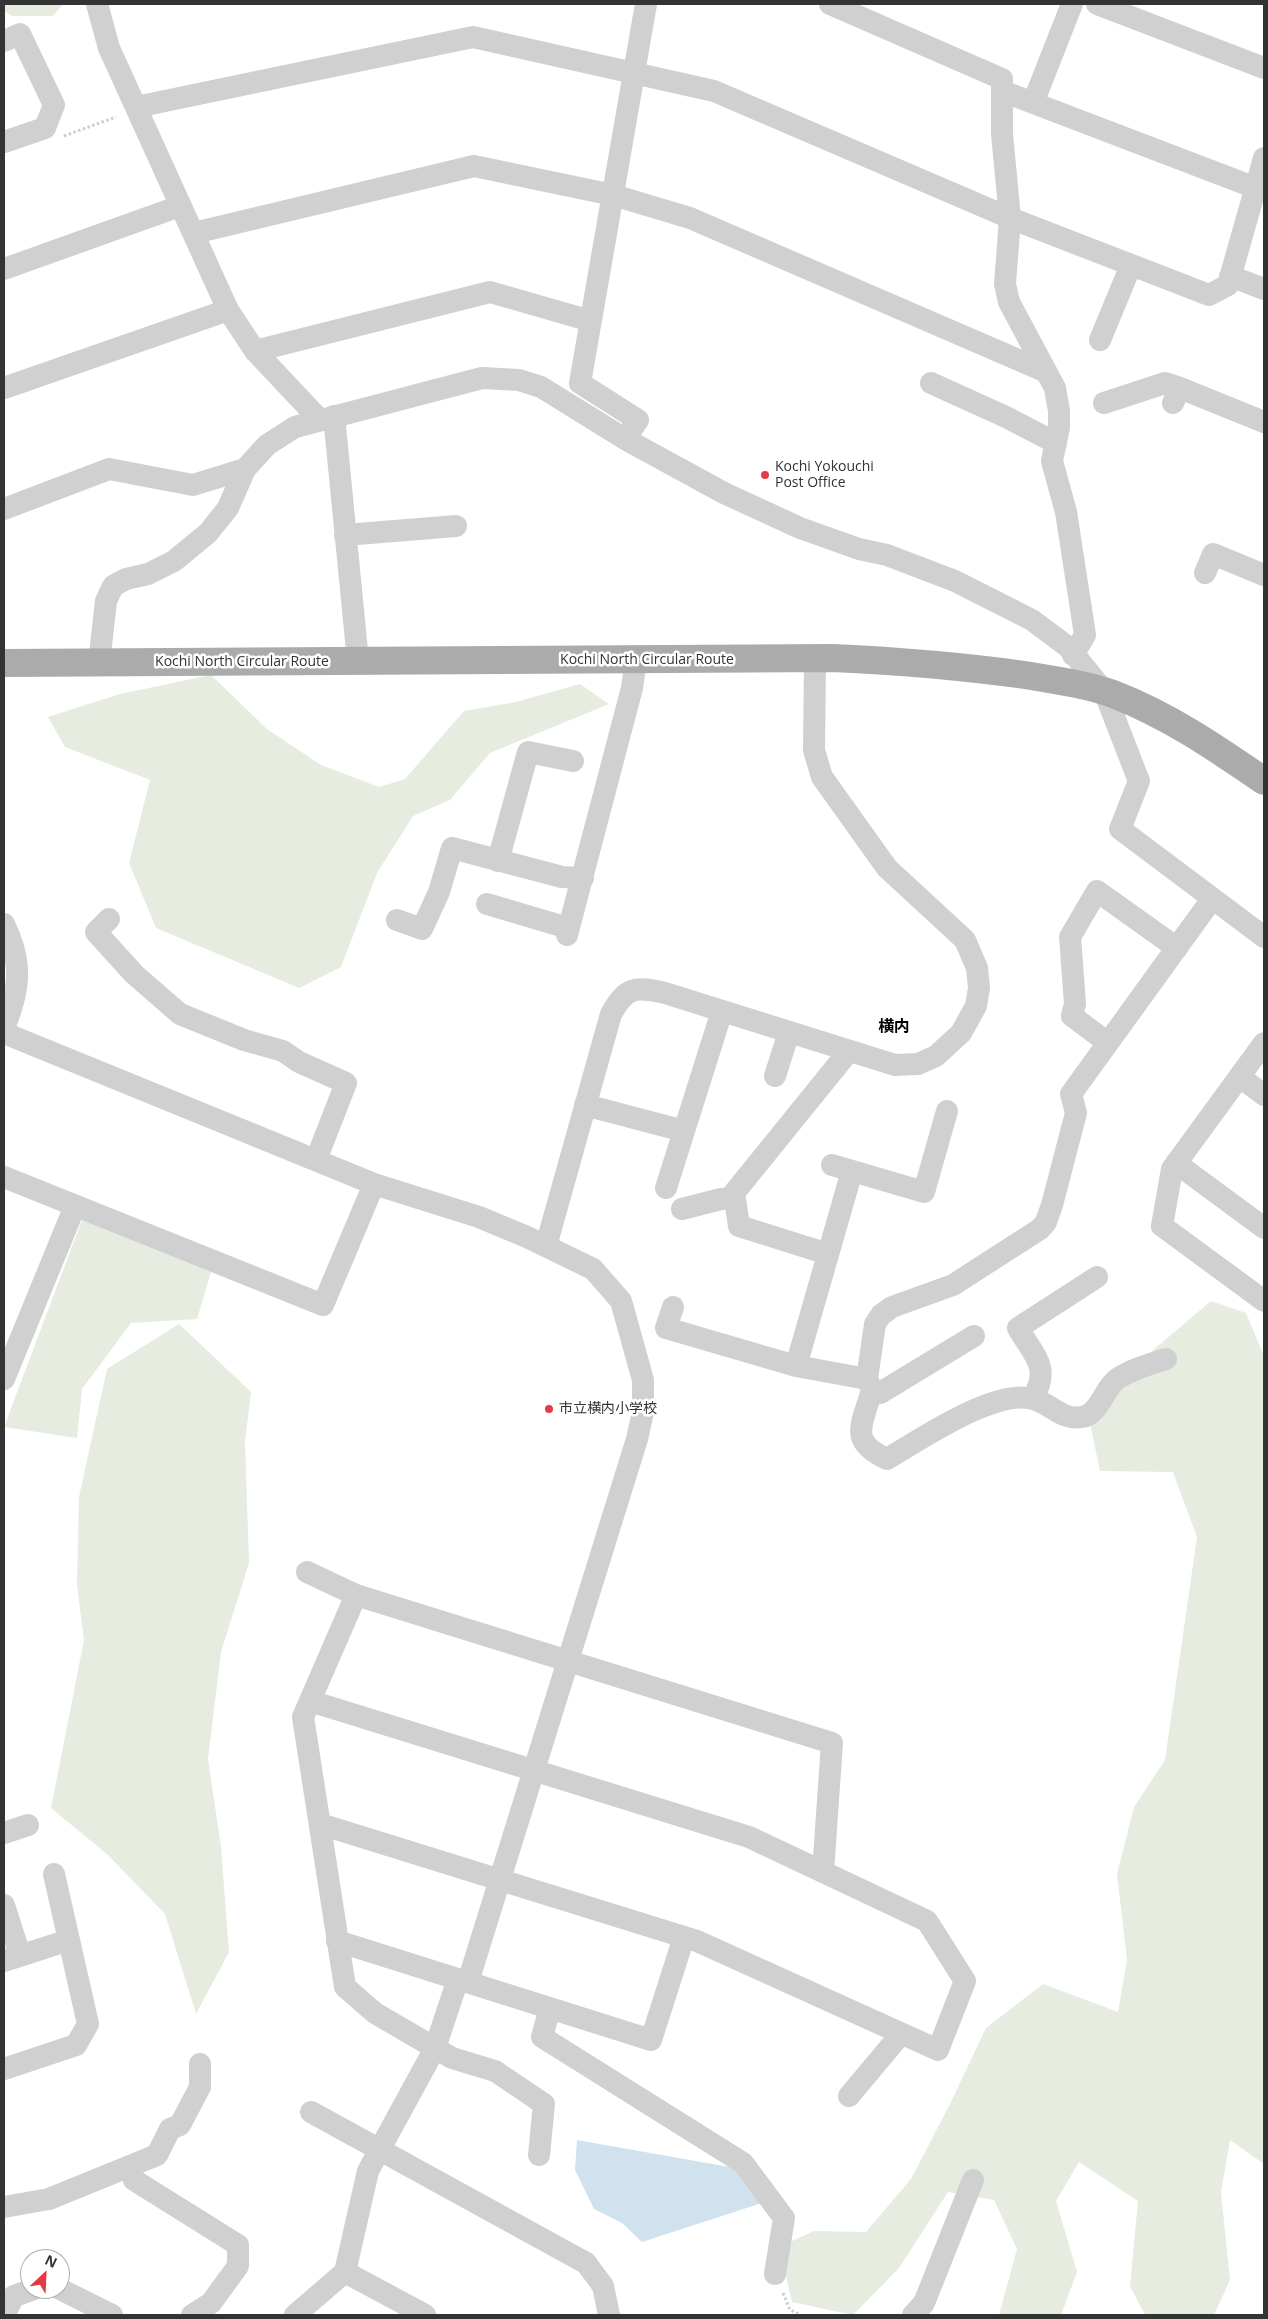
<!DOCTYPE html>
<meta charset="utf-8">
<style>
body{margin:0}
#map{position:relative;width:1268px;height:2319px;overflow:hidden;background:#fff;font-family:"Open Sans",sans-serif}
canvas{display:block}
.frame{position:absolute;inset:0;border:5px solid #333;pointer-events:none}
.north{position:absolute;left:20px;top:2249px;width:50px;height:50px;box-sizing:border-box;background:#fff;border:1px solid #adadad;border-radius:50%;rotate:25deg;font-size:14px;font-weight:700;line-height:20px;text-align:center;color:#333}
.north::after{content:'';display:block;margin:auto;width:18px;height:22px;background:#e63946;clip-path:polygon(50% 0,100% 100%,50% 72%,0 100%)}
</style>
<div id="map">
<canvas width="1268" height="2319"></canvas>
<div class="frame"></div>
<div class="north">N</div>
</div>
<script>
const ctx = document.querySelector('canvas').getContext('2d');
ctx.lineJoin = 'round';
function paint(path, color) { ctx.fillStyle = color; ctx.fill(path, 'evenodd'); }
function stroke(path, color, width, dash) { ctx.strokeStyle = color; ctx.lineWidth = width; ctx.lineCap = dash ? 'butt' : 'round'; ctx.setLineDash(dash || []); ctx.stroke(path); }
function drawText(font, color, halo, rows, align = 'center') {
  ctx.font = font + ' "Open Sans","Noto Sans JP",sans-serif'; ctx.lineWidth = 5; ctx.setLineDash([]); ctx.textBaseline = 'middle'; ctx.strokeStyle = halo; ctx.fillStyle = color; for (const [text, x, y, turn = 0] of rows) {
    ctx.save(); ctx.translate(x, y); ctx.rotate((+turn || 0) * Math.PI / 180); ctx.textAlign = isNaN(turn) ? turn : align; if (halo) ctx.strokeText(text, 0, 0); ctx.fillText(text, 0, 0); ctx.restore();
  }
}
const green = new Path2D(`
 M 4,4 L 63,4 L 53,16 L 12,16 L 4,11 Z
 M 211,675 L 267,729 L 321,765 L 379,787 L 405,779 L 464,711 L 516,702 L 580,684 L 609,704 L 490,753 L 450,800 L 413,816 L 377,873 L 341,967 L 299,988 L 156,928 L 129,863 L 150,780 L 65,747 L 48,717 L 120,694 Z
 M 82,1220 L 211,1272 L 197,1319 L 131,1323 L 82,1389 L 77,1438 L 4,1427 Z
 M 1211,1301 L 1246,1313 L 1264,1356 L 1264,2164 L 1230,2140 L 1221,2192 L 1230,2280 L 1214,2315 L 1145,2315 L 1130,2286 L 1138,2201 L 1079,2162 L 1056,2201 L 1077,2272 L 1061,2315 L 999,2315 L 1017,2249 L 994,2200 L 948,2192 L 899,2268 L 853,2315 L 792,2302 L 779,2247 L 814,2231 L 866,2232 L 911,2179 L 950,2104 L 986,2028 L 1043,1984 L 1118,2012 L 1127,1960 L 1117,1874 L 1134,1807 L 1165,1760 L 1197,1537 L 1173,1472 L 1100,1471 L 1088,1414 L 1152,1351 Z
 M 179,1324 L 251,1392 L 245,1441 L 249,1563 L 221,1652 L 208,1759 L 221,1847 L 229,1952 L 196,2014 L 165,1914 L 108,1855 L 51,1808 L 84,1640 L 77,1585 L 79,1497 L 107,1369 Z`);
const water = new Path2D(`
 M 577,2140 L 735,2168 L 762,2203 L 642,2242 L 622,2223 L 594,2209 L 575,2170 Z`);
const path = new Path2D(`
 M 64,136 L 116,117
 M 783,2293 L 790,2310 L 801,2315`);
const minor = new Path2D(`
 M 97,4 L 109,48 L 228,310 L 255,351 L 320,420
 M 830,4 L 1002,79 L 1002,134 L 1010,218 L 1005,284 L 1009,302 L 1055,388 L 1059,411 L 1059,427 L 1052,461 L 1066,512 L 1085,635 L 1073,655
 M 1097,4 L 1264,68
 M 4,41 L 20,34 L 54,105 L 45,128 L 4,142
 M 1002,91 L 1256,188
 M 1033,103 L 1072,4
 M 136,107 L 473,37 L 714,91 L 1010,218 L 1209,295 L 1228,285 L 1264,158
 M 194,233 L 474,166 L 613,195 L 690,218 L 1044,371
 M 4,269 L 180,206
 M 1230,276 L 1264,289
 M 1100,340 L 1131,265
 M 255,351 L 490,292 L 591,321
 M 931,383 L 1006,417 L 1056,443
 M 4,388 L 228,310
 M 1104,403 L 1165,383 L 1180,388
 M 1173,403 L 1180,388 L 1264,422
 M 334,416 L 358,661
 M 625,439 L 638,420 L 580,383 L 646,4
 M 4,509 L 109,469 L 193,485 L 245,469
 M 345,535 L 456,526
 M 1205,573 L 1213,554 L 1264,575
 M 99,663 L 106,601 L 113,586 L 126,579 L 148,574 L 174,561 L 208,533 L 228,508 L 245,469 L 267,445 L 295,427 L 482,378 L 519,380 L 541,387 L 625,439 L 724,493 L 800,528 L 859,549 L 887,555 L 955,581 L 1032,620 L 1068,647 L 1104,691 L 1139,781 L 1120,829 L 1264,937
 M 498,861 L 528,752 L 573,761
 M 487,904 L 568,928
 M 109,919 L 96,932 L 134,974 L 180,1014 L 244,1040 L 283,1051 L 299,1062 L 346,1083 L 316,1160
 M 397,920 L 422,929 L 439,892 L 452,848 L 562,877 L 583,878
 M 4,924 C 23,963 20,989 4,1028
 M 567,935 L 632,688 L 636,659
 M 4,1033 L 374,1184 L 479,1217 L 527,1237 L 593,1269 L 621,1301 L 643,1380 L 643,1412 L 637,1439 L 468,1982
 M 1108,1043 L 1072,1016 L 1075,1004 L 1070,937 L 1097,891 L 1177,948
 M 1264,1043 L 1172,1169 L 1162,1226 L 1264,1301
 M 775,1076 L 789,1032
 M 1240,1077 L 1264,1095
 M 585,1105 L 684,1131
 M 1176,1163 L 1264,1228
 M 832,1165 L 924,1192 L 947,1111
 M 4,1177 L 323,1305 L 374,1184
 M 666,1188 L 722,1011
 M 682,1209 L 721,1199 L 735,1198
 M 546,1246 L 611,1014 C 626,987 635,986 665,993 L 895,1065 L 918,1064 L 936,1056 L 961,1033 L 976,1006 L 979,988 L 977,968 L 965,940 L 887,868 L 822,777 L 814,750 L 815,659
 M 828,1254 L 739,1226 L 734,1193 L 849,1051
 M 673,1307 L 666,1328 L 796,1366 L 867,1379 L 875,1324 L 881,1315 L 892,1307 L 953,1285 L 1040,1229 L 1046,1222 L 1052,1205 L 1076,1113 L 1071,1094 L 1212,899
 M 796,1366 L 852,1171
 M 4,1379 L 75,1206
 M 867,1379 L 872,1390 C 862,1425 848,1441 887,1459 C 920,1440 995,1388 1033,1399 C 1050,1403 1062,1421 1082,1417 C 1100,1414 1104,1388 1117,1379 C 1132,1369 1150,1364 1166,1359
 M 872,1390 L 880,1393 L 974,1336
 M 1033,1398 C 1051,1367 1034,1356 1018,1328 L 1097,1277
 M 307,1572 L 356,1595 L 832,1743 L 823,1872
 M 356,1595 L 303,1717 L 345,1987 L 375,2013 L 435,2048 L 452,2058 L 495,2071 L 544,2104 L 539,2155
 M 310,1701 L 749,1837 L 927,1921 L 965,1981 L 938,2050 L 697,1941 L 320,1824
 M 4,1833 L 28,1825
 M 4,1905 L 20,1955
 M 337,1941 L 651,2040 L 684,1937
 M 4,1961 L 69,1940
 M 550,2008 L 542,2037 L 743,2163 L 784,2218 L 775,2274
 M 4,2069 L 76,2045 L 88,2024 L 54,1874
 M 849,2096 L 901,2034
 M 311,2112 L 586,2263 L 603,2286 L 609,2315
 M 130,2167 L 134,2180 L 238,2245 L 238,2266 L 211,2303 L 192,2315
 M 4,2207 L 49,2199 L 157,2155 L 170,2129 L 180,2125 L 200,2087 L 200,2064
 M 345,2272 L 425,2315
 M 60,2289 L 112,2315
 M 4,2315 L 14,2296 L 34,2289
 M 295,2315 L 345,2272 L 368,2171 L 435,2048 L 458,1979
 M 913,2315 L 924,2303 L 973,2180`);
const major = new Path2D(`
 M 4,663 L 832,658 C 898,661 960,666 1025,675 C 1054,680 1085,684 1113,694 C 1168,715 1216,748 1264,781`);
const markers = [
 [765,475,5,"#e63946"],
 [549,1409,5,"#e63946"]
];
const poiNames = [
 ["Kochi Yokouchi",775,467],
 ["Post Office",775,483],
 ["市立横内小学校",559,1409]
];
const streetNames = [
 ["Kochi North Circular Route",647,660],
 ["Kochi North Circular Route",242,662]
];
const quarterNames = [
 ["横内",894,1027]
];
paint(green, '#e6ecdf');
paint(water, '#cfe2ee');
stroke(path, '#cdcdcd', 3, [2.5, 2.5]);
stroke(minor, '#d0d0d0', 22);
stroke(major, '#ababab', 28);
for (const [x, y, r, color] of markers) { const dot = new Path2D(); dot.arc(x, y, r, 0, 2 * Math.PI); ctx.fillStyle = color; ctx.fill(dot); stroke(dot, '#fff', 2); }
drawText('14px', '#333', '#fff', poiNames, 'left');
drawText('14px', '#333', '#fff', streetNames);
drawText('bold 16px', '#000', '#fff', quarterNames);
</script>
